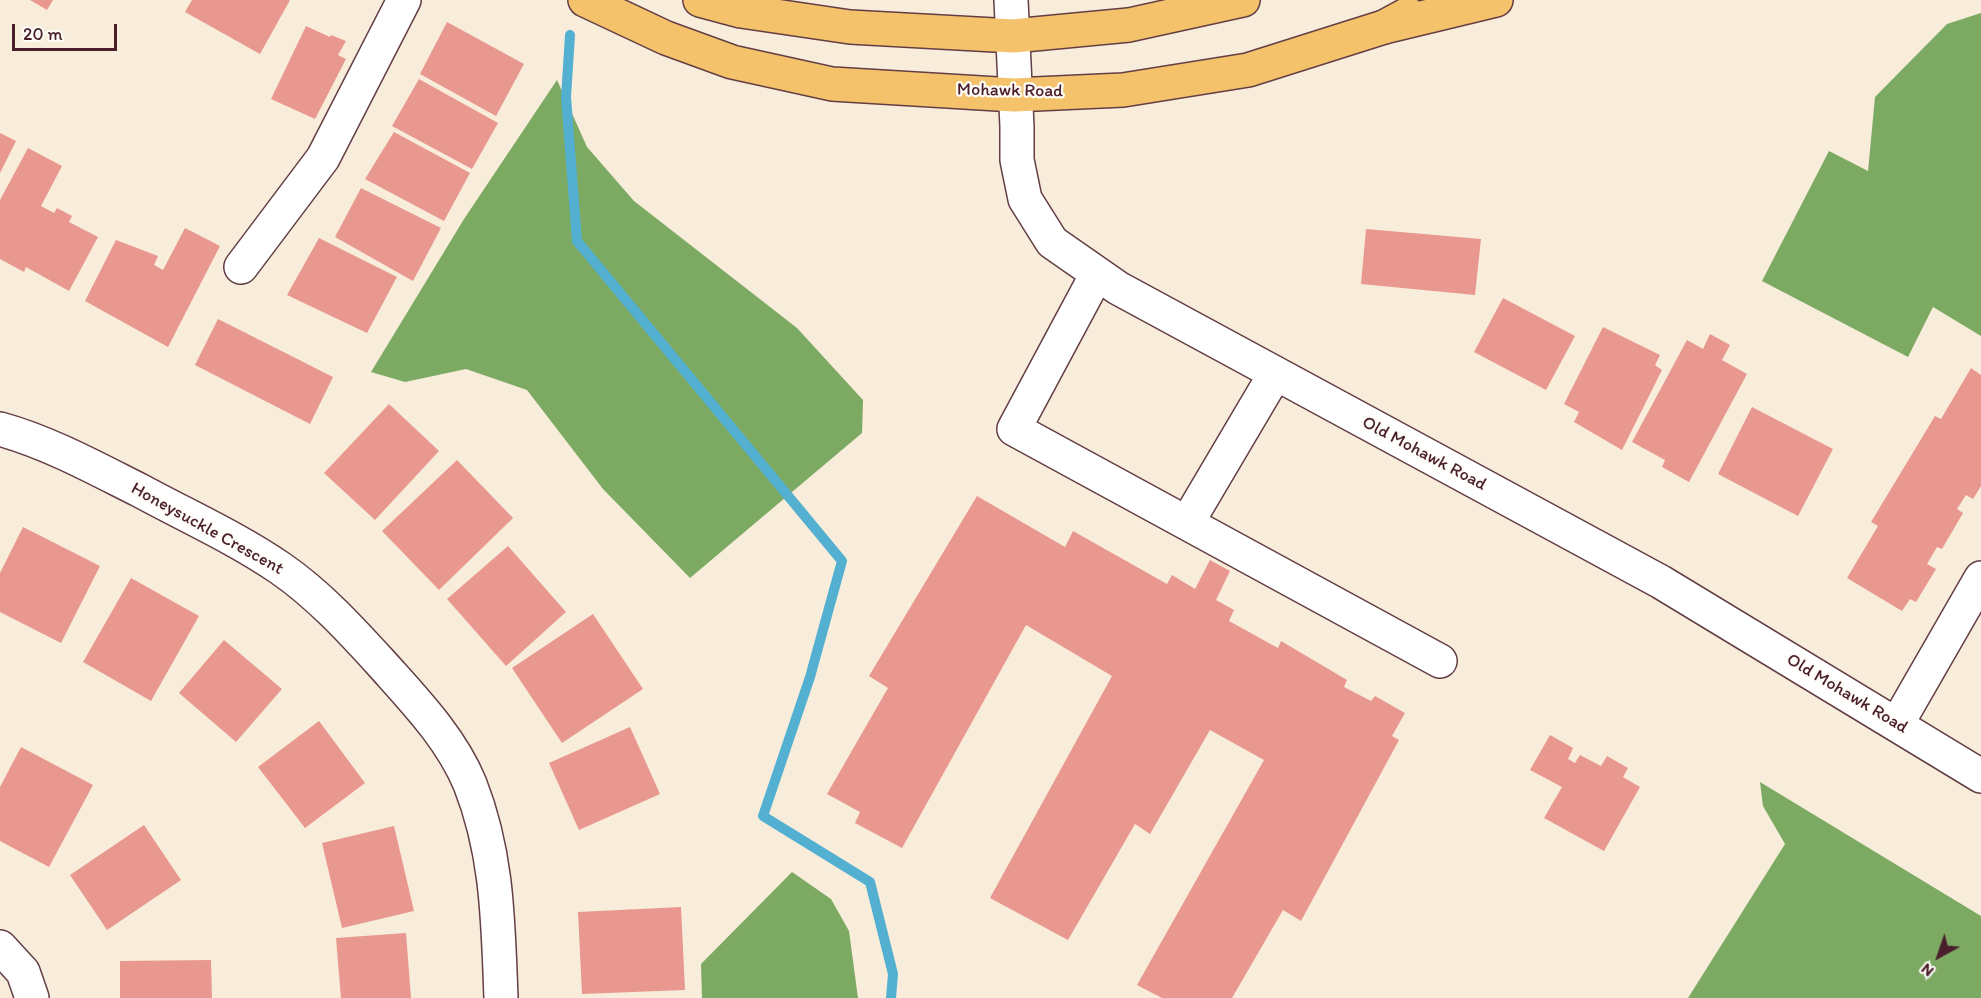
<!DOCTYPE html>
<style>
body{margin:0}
#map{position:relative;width:1981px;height:998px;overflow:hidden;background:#f8ecdb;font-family:Itim,sans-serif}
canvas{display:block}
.north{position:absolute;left:1909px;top:926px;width:60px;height:60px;-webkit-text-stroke:4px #fdfcf7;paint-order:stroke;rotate:220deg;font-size:16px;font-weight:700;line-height:24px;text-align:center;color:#4a1f2b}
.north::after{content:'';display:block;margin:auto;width:21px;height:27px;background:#4a1f2b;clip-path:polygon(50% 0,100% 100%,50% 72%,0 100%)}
.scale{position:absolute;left:12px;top:24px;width:105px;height:27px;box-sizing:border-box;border:3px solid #4a1f2b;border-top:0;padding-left:8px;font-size:18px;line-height:21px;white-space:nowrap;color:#4a1f2b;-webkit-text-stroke:4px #fdfcf7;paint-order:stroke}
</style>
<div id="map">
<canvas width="1981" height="998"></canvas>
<div class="north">N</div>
<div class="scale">20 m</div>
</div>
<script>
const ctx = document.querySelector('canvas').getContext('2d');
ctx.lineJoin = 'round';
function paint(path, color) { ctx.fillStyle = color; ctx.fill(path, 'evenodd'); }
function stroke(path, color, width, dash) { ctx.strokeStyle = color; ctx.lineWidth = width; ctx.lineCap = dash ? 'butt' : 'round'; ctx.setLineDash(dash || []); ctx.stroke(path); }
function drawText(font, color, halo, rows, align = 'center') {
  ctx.font = font + ' Itim,sans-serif'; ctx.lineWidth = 4.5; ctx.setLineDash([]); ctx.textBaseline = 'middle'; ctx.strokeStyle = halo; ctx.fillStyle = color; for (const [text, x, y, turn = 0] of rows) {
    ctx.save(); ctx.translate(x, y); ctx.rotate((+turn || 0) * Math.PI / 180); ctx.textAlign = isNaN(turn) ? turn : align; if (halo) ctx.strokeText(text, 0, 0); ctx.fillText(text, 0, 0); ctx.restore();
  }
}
const forest = new Path2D(`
 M 1981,13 L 1981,336 L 1933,307 L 1908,357 L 1762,281 L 1829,151 L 1868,171 L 1875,97 L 1947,24 Z
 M 557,80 L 587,147 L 634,201 L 797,328 L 863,400 L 862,433 L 690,578 L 603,489 L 527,390 L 466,369 L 405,382 L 371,372 L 464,219 Z
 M 1760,782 L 1981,916 L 1981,998 L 1688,998 L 1785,844 L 1763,806 Z
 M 792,872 L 831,899 L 849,931 L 858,998 L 702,998 L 701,964 Z`);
const stream = new Path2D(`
 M 570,35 L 566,97 L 577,241 L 842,561 L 810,677 L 763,816 L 870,882 L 893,974 L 891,998`);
const building = new Path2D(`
 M 30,0 L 53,0 L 47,10 Z
 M 192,0 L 290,0 L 260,54 L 185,12 Z
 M 447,22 L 524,64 L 496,116 L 420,74 Z
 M 306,26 L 330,37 L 331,35 L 346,41 L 338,55 L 346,59 L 315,119 L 271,99 Z
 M 419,79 L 498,123 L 472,169 L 392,126 Z
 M 394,132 L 470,173 L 444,221 L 365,179 Z
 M 0,133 L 16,141 L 0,173 Z
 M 28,148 L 62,166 L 41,206 L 54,213 L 57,208 L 72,216 L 69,222 L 98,237 L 69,291 L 26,267 L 24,272 L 0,259 L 0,200 Z
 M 361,188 L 441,228 L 413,281 L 335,237 Z
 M 185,228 L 220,246 L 168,347 L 85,301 L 116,240 L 158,256 L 154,265 L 163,270 Z
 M 1366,229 L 1481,239 L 1475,295 L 1361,284 Z
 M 319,238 L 397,277 L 367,333 L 287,295 Z
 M 1503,298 L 1575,336 L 1546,390 L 1474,352 Z
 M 218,319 L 333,377 L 310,424 L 195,365 Z
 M 1603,327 L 1660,355 L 1655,365 L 1662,370 L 1622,450 L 1574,422 L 1579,412 L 1564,404 Z
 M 1710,334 L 1730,345 L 1722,360 L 1747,374 L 1689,482 L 1662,467 L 1665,460 L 1632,442 L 1687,340 L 1703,349 Z
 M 1971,368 L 1981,375 L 1981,486 L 1973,499 L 1966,495 L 1957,509 L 1963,513 L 1942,549 L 1937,547 L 1927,564 L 1936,569 L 1916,602 L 1910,599 L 1902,611 L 1847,578 L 1878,526 L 1871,522 L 1935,416 L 1941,419 Z
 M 389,404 L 439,451 L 375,520 L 324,473 Z
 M 1752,407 L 1833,449 L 1798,516 L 1718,474 Z
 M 457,460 L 513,518 L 439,590 L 382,531 Z
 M 977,496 L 1065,547 L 1073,531 L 1167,584 L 1172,575 L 1195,589 L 1210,560 L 1230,571 L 1216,600 L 1234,610 L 1229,621 L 1278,648 L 1281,641 L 1347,680 L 1344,687 L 1371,701 L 1375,696 L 1405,713 L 1392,736 L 1399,740 L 1301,921 L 1283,910 L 1232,998 L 1162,998 L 1137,985 L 1264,760 L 1210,730 L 1150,834 L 1135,824 L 1068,940 L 990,898 L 1112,676 L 1026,625 L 902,848 L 855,823 L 860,812 L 827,794 L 888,688 L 869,676 Z
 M 23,527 L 100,566 L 61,643 L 0,612 L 0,573 Z
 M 508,546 L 566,612 L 506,666 L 447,599 Z
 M 131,578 L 199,616 L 151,701 L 83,662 Z
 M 593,614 L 643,689 L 562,743 L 512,668 Z
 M 224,640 L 282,689 L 236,742 L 179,693 Z
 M 319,721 L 365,783 L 305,828 L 258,767 Z
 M 630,727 L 660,794 L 579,830 L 549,763 Z
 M 1550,735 L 1573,748 L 1568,759 L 1575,763 L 1580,755 L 1601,766 L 1607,756 L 1628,768 L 1623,777 L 1640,787 L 1604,851 L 1544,818 L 1562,787 L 1530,770 Z
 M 21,747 L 93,785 L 49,867 L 0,841 L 0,787 Z
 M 144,825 L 181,880 L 107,930 L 70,875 Z
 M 394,826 L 414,911 L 342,928 L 322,843 Z
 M 681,907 L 685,990 L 582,994 L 578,912 Z
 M 406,933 L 411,998 L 341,998 L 336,938 Z
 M 211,960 L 212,998 L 120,998 L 120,961 Z`);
const minor = new Path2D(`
 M 1011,0 L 1017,127 L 1017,160 L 1025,199 L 1052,242 L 1118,288 L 1661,582 L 1981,776
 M 241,267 L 323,158 L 404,0
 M 1097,274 L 1014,429 L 1440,661
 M 0,429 C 50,443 95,468 141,491 C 187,516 236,538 280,568 C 318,594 351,630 382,664 C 415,701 451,738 470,784 C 498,855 498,923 501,998
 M 1187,523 L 1275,374
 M 1897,724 L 1981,578
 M 0,947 L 23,972 L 32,998`);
const major = new Path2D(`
 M 585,0 L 666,38 L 732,62 L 832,84 L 1014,95 L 1123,90 L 1248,70 L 1384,27 L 1408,14
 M 700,0 L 741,11 L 850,27 L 1013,36 L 1129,25 L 1243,0`);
const highway = new Path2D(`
 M 1384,27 L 1496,0`);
const streetNames = [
 ["Mohawk Road",1010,91,1],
 ["Old Mohawk Road",1424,454,28],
 ["Honeysuckle Crescent",207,529,29],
 ["Old Mohawk Road",1847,694,31]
];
paint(forest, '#7daa62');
stroke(stream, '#53b0d1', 10);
paint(building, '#e9988f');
stroke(minor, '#643e45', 36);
stroke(major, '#643e45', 36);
stroke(highway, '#643e45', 36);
stroke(minor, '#fff', 33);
stroke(major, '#f3c26a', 33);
stroke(highway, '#f3c26a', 33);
drawText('18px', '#4a1f2b', '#fdfcf7', streetNames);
</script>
